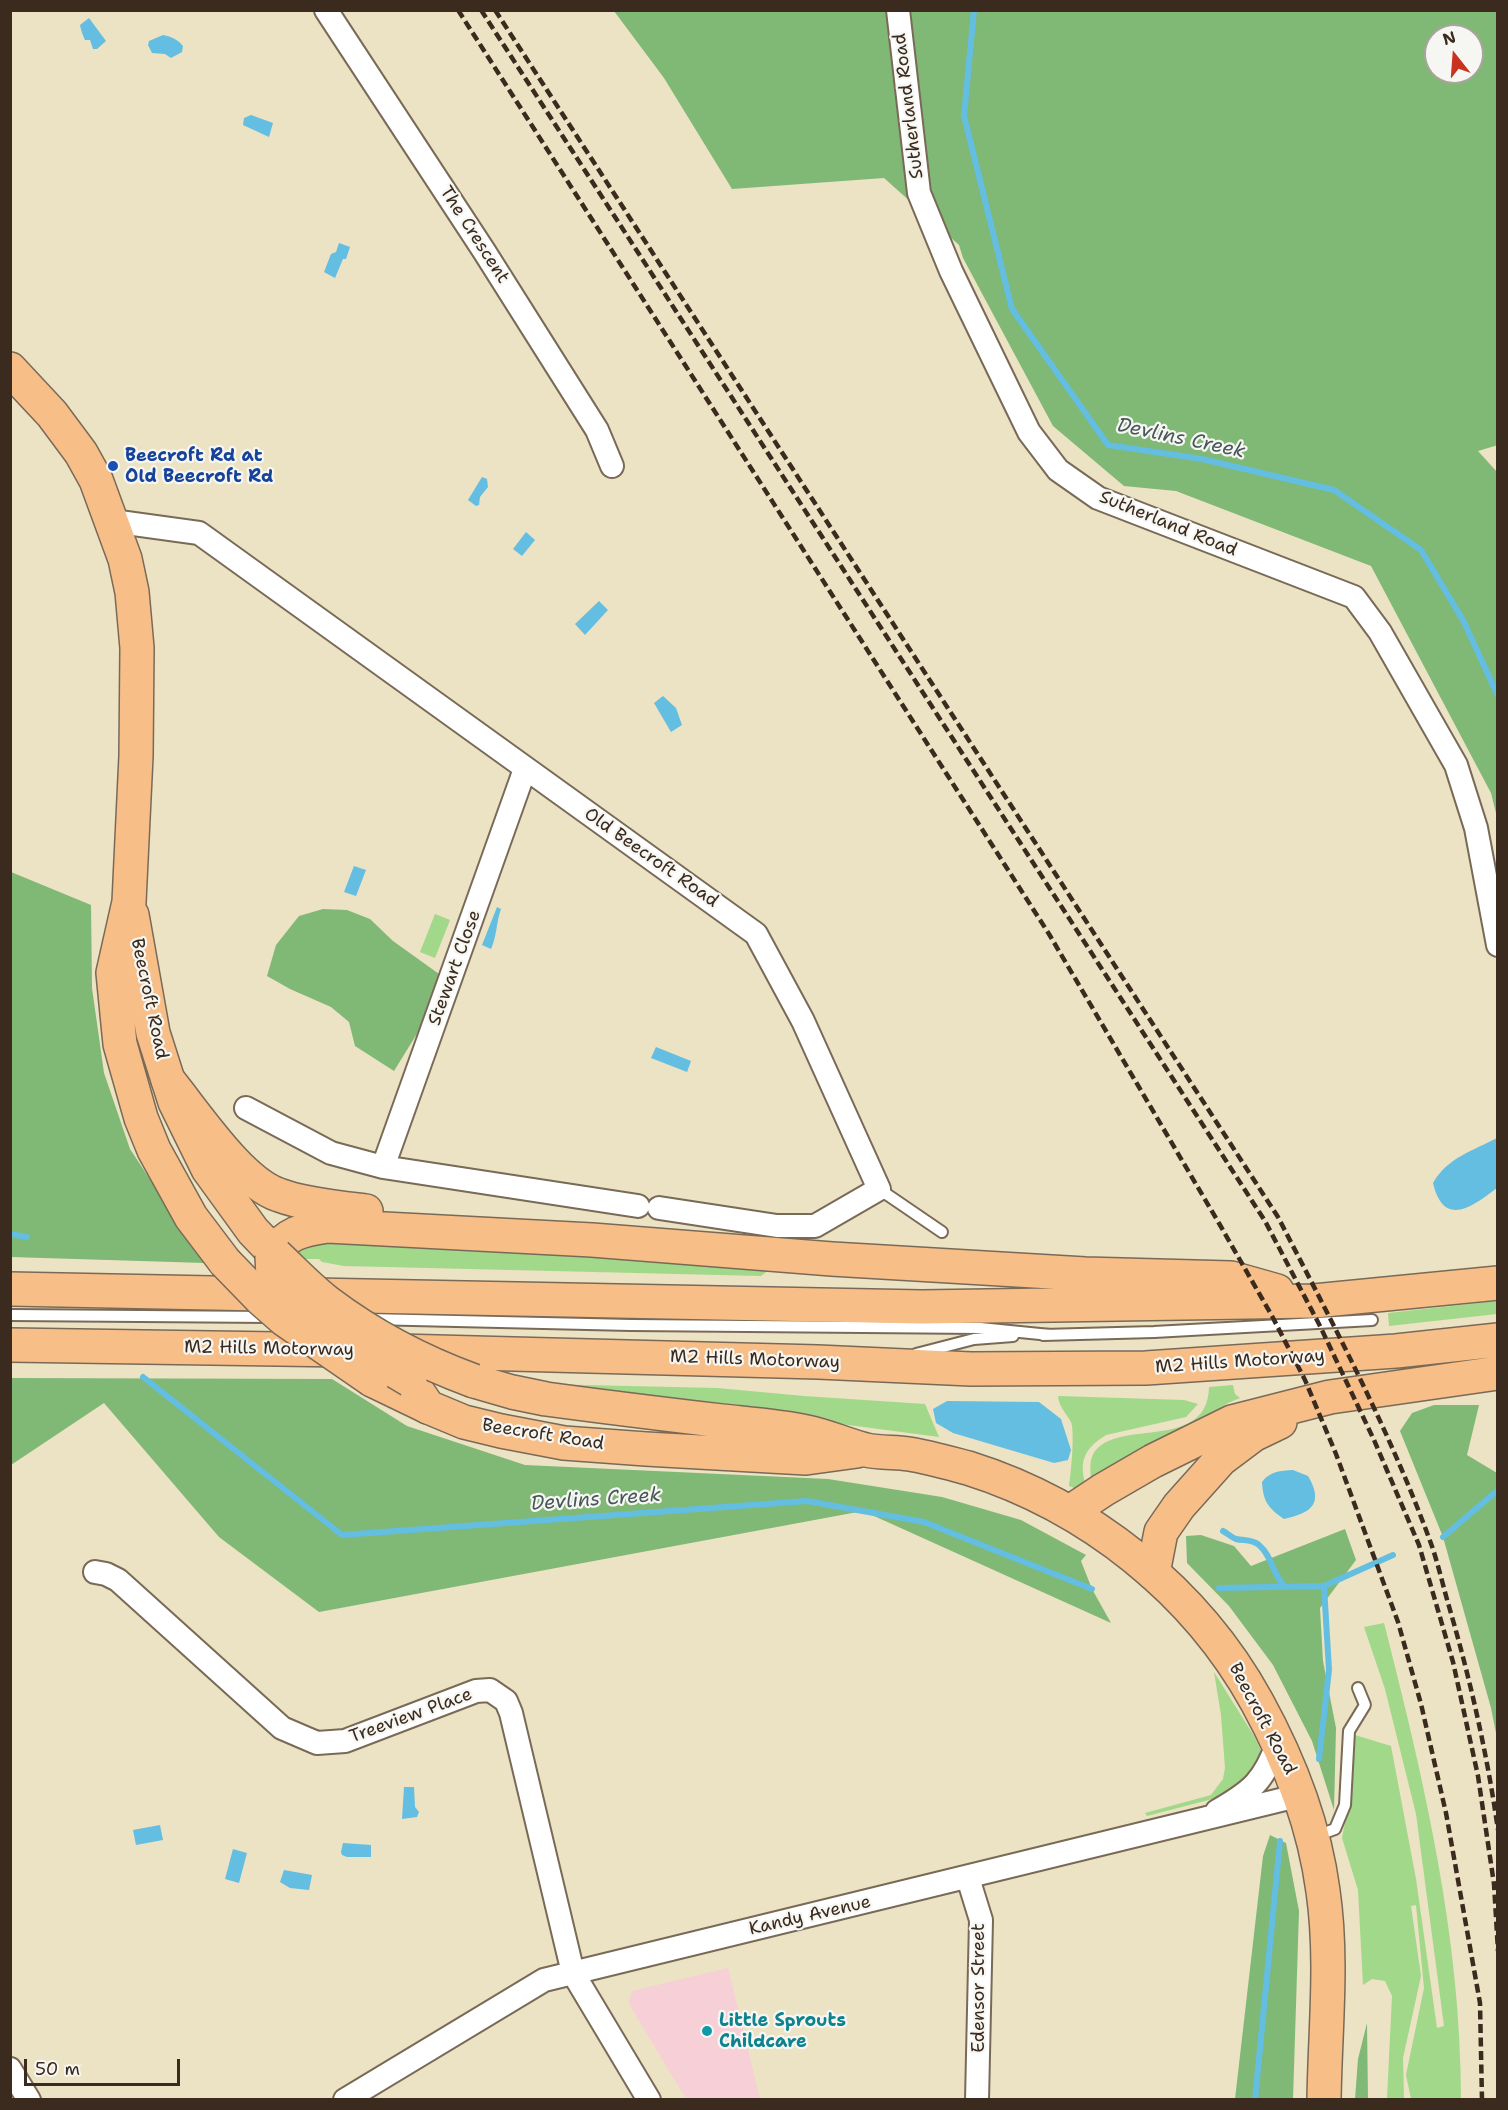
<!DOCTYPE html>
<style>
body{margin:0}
#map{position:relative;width:1508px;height:2110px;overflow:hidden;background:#ece2c4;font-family:"Shantell Sans",sans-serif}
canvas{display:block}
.frame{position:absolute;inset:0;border:12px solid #3b2a1e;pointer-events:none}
.north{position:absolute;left:1424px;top:24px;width:60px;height:60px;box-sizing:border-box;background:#f6f6f2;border:2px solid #aba49d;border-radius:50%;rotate:343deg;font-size:16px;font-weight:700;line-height:24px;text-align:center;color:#3b2a1e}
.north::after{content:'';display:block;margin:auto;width:21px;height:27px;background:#c8321e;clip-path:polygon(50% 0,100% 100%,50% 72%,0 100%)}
.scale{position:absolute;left:24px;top:2059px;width:156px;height:27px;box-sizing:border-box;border:3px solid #3b2a1e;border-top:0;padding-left:8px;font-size:18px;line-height:21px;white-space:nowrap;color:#3b2a1e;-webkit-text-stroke:4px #f6f6f2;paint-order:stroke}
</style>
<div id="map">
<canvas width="1508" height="2110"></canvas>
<div class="frame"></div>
<div class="north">N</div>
<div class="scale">50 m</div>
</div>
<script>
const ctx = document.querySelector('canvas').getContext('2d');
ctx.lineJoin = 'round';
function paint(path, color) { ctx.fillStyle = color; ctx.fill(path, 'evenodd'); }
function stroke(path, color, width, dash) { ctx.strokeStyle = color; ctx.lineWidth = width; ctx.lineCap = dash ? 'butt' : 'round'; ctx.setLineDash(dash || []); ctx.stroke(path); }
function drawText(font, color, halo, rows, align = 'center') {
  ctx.font = font + ' "Shantell Sans",sans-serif'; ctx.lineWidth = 4.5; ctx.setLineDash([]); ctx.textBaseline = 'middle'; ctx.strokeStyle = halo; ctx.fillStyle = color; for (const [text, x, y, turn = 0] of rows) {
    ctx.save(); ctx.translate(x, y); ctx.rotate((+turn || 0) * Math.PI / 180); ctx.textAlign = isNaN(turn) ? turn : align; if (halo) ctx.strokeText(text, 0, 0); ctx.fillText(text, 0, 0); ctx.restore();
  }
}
const built = new Path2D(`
 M 728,1968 L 760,2099 L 686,2099 L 629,2004 L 632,1991 Z`);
const green = new Path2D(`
 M 435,914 L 450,920 L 435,958 L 420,952 Z
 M 328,1238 L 770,1269 L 761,1276 L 344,1266 L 322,1262 L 319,1259 L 299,1259 L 295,1253 L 306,1244 Z
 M 1497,1301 L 1497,1314 L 1389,1326 L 1388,1313 Z
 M 540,1384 L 717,1388 L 804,1396 L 925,1404 L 939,1437 Z
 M 1233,1385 L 1235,1394 L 1240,1398 L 1228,1403 L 1194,1425 L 1091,1480 C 1091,1473 1089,1464 1092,1457 C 1109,1415 1208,1455 1209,1387 Z
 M 1058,1396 L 1184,1400 L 1198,1404 L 1186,1417 L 1106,1435 C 1083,1449 1078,1463 1087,1489 L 1082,1491 L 1069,1486 C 1071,1474 1075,1432 1071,1422 C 1066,1413 1059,1407 1058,1396 Z
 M 1384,1623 C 1424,1780 1461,1937 1461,2099 L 1411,2099 L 1406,2075 L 1424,1988 L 1416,1905 L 1411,1906 L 1421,1976 L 1403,2058 L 1404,2099 L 1387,2099 L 1392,1996 L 1385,1981 L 1372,1979 L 1363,1985 L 1358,1890 L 1342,1838 L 1349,1802 L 1355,1735 L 1391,1746 L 1416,1879 L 1437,2028 L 1444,2026 L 1416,1814 L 1385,1689 L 1364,1627 Z
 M 1214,1672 L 1254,1736 L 1262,1753 L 1259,1767 L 1228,1795 L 1147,1816 L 1145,1813 L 1211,1795 L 1223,1779 L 1225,1768 L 1221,1715 Z`);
const forest = new Path2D(`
 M 614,11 L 1497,11 L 1498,445 L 1478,451 L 1497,472 L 1497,817 L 1491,793 L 1371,566 L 1176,491 L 1124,486 L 1053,426 L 963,258 L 959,245 L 884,178 L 732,189 L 664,78 ZM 1436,36 L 1472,36 L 1472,72 L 1436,72 Z
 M 11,872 L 91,905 L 92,988 L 104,1073 L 130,1149 L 205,1263 L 11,1257 Z
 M 323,909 L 347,910 L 370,919 L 393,941 L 446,979 L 426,1019 L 394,1071 L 355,1046 L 349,1022 L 331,1007 L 290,989 L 267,976 L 276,945 L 299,916 Z
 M 11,1378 L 332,1379 L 407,1426 L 525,1465 L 828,1479 L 942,1497 L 1021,1520 L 1086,1555 L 1081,1561 L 1092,1589 L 1111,1623 L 863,1511 L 319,1612 L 219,1537 L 104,1403 L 11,1465 Z
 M 1434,1405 L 1479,1405 L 1467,1455 L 1497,1473 L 1497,1738 L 1491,1708 L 1443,1537 L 1400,1431 L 1412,1413 Z
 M 1345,1529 L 1356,1560 L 1320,1608 L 1323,1661 L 1336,1728 L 1334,1810 L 1312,1741 L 1273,1665 L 1229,1606 L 1187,1563 L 1186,1536 L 1201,1535 L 1234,1546 L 1251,1566 Z
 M 1270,1835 L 1286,1843 L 1299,1911 L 1293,2099 L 1235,2099 L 1263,1856 Z
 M 1367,2023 L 1368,2099 L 1355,2099 L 1358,2059 Z`);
const water = new Path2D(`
 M 89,18 L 106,41 L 97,49 L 93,49 L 90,40 L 85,40 C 83,36 81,30 80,25 Z
 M 163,35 C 172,37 177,39 183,46 L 182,52 L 171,58 L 165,54 L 152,53 L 148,45 L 149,41 Z
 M 251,115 L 273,123 L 269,137 L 243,125 L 244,118 Z
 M 339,243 L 350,247 L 346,259 L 343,259 L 335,278 L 324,272 L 331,254 L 336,252 Z
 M 482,477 L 487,479 L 488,487 L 480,497 L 479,505 L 476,506 L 468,500 Z
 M 526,532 L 535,540 L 522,556 L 513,549 Z
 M 599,601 L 608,610 L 585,635 L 575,624 Z
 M 663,696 L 676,708 L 682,725 L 671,732 L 654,703 Z
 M 354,866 L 366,870 L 356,896 L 344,892 Z
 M 497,907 L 501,909 C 496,923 497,936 491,949 L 482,945 Z
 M 656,1047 L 691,1061 L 687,1072 L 651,1058 Z
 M 1497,1138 L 1497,1188 C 1473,1206 1444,1229 1433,1183 C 1448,1157 1473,1151 1497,1138 Z
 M 947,1401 L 1039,1402 L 1061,1419 L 1071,1450 L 1068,1460 L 1054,1463 L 953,1433 L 936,1423 L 933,1409 Z
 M 1293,1470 L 1308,1476 C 1324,1503 1312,1513 1284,1519 C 1268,1508 1263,1501 1262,1482 C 1270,1471 1280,1471 1293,1470 Z
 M 404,1787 L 414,1787 L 415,1807 L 419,1812 L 417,1817 L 402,1819 Z
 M 160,1825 L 163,1840 L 136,1845 L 133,1830 Z
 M 343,1843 L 371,1845 L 371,1857 L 347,1857 L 342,1855 L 341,1852 Z
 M 233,1849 L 247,1853 L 239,1883 L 225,1879 Z
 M 284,1870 L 312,1875 L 309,1890 L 290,1888 L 280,1882 Z`);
const stream = new Path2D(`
 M 974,10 L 964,116 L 1012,309 L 1108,445 L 1202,459 L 1334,490 L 1421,550 L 1464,622 L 1498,696
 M 10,1234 L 27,1237
 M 143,1377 L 342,1535 L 807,1501 L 924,1522 L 1092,1589
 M 1223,1531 C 1227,1533 1231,1537 1236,1539 C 1244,1541 1252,1539 1259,1545 C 1272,1556 1273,1575 1285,1587
 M 1443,1537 L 1498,1490
 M 1219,1588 L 1324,1586 L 1393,1555
 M 1319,1759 L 1329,1670 L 1324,1586
 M 1255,2100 L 1280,1841`);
const service = new Path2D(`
 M 879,1189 L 942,1232
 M 10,1315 L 270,1317
 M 369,1319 L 631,1325 L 980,1328 L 1050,1335
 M 1043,1335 L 1154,1332 L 1372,1320
 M 916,1354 L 974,1339 L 1013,1336
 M 1316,1836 L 1335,1829 L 1345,1805 L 1349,1731 L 1365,1705 L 1358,1688`);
const minor = new Path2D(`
 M 326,10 L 484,251 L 597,430 L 612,466
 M 898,10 L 919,193 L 951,271 L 1029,432 L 1058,470 L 1098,498 L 1354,597 L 1380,632 L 1456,765 L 1476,828 L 1498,945
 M 112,521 L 199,533 L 756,934 L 803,1021 L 879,1189 L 815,1226 L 777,1226 L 659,1208
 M 246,1108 L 331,1153 L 383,1167 L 638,1206
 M 383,1167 L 525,769
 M 95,1572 L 106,1574 L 118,1580 L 282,1728 L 317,1743 L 345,1741 L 476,1691 L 490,1690 L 506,1701 L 511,1713 L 573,1973 L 649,2100
 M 1217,1811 C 1252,1791 1264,1781 1278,1742
 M 968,1878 L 981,1920 L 977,2100
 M 10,2069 L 29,2100
 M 345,2100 L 544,1980 L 1301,1795`);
const primary = new Path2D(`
 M 10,369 L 52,414 L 81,453 L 96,480 L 125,559 L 132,592 L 137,648 L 136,756 L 129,902 L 113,973 L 120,1044 L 141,1118 L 154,1150 L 191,1217 L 225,1262
 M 132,915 L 153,1033 L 175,1102 L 208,1169 L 253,1231 L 276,1255
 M 372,1380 L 428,1407 L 464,1422 L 501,1431 L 564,1443 L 646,1449 L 806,1458 L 857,1451
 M 474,1381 L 512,1392 L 546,1399 C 605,1407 663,1414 722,1421 C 750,1424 780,1426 807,1432 C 827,1436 846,1445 866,1450 C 880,1453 895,1452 909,1454 C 928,1457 949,1463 968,1468 C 1089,1506 1196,1591 1257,1702 C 1290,1762 1314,1823 1323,1891 C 1333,1960 1325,2030 1324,2100`);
const motorway = new Path2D(`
 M 168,1080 C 195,1113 240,1182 279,1195 C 302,1204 341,1208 366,1211
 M 272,1255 C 287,1232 303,1230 328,1226 L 592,1240 L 832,1259 L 1085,1274 L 1231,1278 L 1277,1291
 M 10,1289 L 922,1307 L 1314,1301 L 1498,1283
 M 10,1345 L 345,1350
 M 399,1351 L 818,1362 L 971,1369 L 1146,1368 L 1396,1351 L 1498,1340
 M 410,1380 L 428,1407
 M 1070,1512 L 1103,1490 L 1153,1461 L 1232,1422 L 1330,1397 L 1498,1373
 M 1153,1573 L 1161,1532 L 1179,1506 L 1221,1459 L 1253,1435 L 1280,1422`);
const rail = new Path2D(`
 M 458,10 L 1049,934 L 1220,1225 L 1272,1316 L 1305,1380 L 1336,1454 L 1398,1622 L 1421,1704 L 1446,1813 L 1480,2003 L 1482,2100
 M 481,10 L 1265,1221 L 1320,1326 L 1374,1440 L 1419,1545 L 1453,1662 L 1478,1776 L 1494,1884 L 1498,1951
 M 495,10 L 1278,1217 C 1332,1322 1388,1427 1429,1538 C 1437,1559 1442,1582 1448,1603 C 1470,1678 1487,1753 1498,1830`);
const primaryBridge = new Path2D(`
 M 276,1255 C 292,1270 309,1288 327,1302 C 372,1336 422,1362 474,1381
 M 225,1262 L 261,1299 L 285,1320 L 372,1380`);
const motorwayBridge = new Path2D(`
 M 272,1255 L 273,1278 L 295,1304 L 353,1346 L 410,1380`);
const markers = [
 [113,466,6,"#1a4fb4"],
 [707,2031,6,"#0f9aa8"]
];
const streetNames = [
 ["Sutherland Road",909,106,-97],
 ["The Crescent",474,235,57],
 ["Sutherland Road",1168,524,22],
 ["Old Beecroft Road",651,858,35],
 ["Stewart Close",455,968,-70],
 ["Beecroft Road",149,999,78],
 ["M2 Hills Motorway",269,1349,1],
 ["M2 Hills Motorway",755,1360,2],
 ["M2 Hills Motorway",1240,1362,-4],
 ["Beecroft Road",543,1435,9],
 ["Treeview Place",411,1716,-20],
 ["Beecroft Road",1262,1719,62],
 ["Kandy Avenue",810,1916,-13],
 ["Edensor Street",979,1988,-90]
];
const transitNames = [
 ["Beecroft Rd at",125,456],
 ["Old Beecroft Rd",125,477]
];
const cultureNames = [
 ["Little Sprouts",719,2021],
 ["Childcare",719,2042]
];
const waterNames = [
 ["Devlins Creek",1181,439,12],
 ["Devlins Creek",596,1500,-4]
];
paint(built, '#f6cfd7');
paint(green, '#a1d889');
paint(forest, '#80b875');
paint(water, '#63bee1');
stroke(stream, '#63bee1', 6);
stroke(service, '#796a58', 14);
stroke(minor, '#796a58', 26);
stroke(primary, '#796a58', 36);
stroke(motorway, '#796a58', 36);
stroke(service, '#fff', 10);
stroke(minor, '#fff', 22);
stroke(primary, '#f7be88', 33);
stroke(motorway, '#f7be88', 33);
stroke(rail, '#3b2a1e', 4.5, [9, 4.5]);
stroke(primaryBridge, '#796a58', 36, []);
stroke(motorwayBridge, '#796a58', 36, []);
stroke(primaryBridge, '#f7be88', 33);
stroke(motorwayBridge, '#f7be88', 33);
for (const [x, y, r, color] of markers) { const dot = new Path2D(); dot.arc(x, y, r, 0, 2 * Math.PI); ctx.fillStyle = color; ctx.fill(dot); stroke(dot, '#f6f6f2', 2); }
drawText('18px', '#3b2a1e', '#f6f6f2', streetNames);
drawText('bold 18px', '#164399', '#f6f6f2', transitNames, 'left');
drawText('bold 18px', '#0d838f', '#f6f6f2', cultureNames, 'left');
drawText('italic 20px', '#475658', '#f6f6f2', waterNames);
</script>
